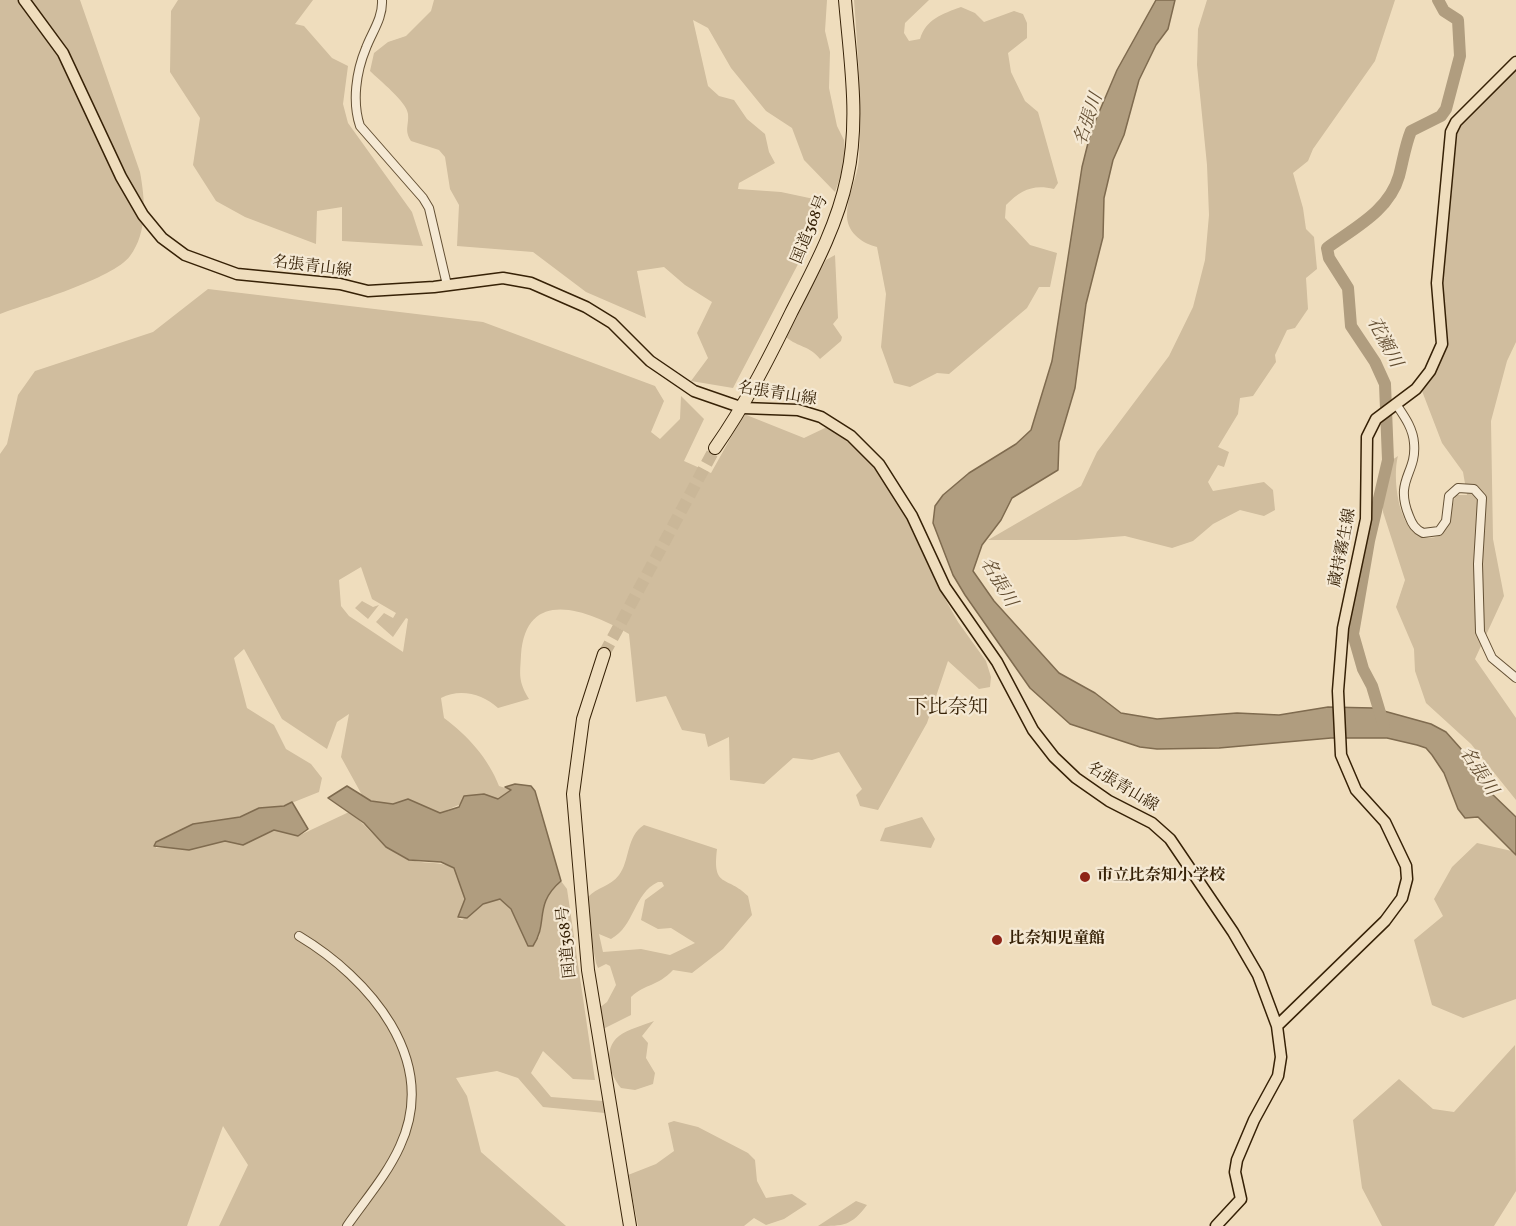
<!DOCTYPE html>
<meta charset="utf-8">
<style>
body{margin:0}
canvas{display:block;background:#efddbd}
</style>
<canvas width="1516" height="1226"></canvas>
<script>
const ctx = document.querySelector('canvas').getContext('2d');
ctx.lineJoin = 'round';
function paint(path, color) { ctx.fillStyle = color; ctx.fill(path, 'evenodd'); }
function stroke(path, color, width, dash) { ctx.strokeStyle = color; ctx.lineWidth = width; ctx.lineCap = dash ? 'butt' : 'round'; ctx.setLineDash(dash || []); ctx.stroke(path); }
function drawText(font, color, halo, rows, align = 'center') {
  ctx.font = font + ' Vollkorn,"Noto Serif JP",serif'; ctx.lineWidth = 4.5; ctx.setLineDash([]); ctx.textBaseline = 'middle'; ctx.strokeStyle = halo; ctx.fillStyle = color; for (const [text, x, y, turn = 0] of rows) {
    ctx.save(); ctx.translate(x, y); ctx.rotate((+turn || 0) * Math.PI / 180); ctx.textAlign = isNaN(turn) ? turn : align; if (halo) ctx.strokeText(text, 0, 0); ctx.fillText(text, 0, 0); ctx.restore();
  }
}
const green = new Path2D(`
 M 0,0 L 80,0 L 140,172 C 145,199 148,232 130,256 C 113,279 29,303 0,314 Z
 M 178,0 L 313,0 L 295,24 L 304,26 L 332,58 L 348,66 L 343,104 L 348,123 L 412,212 L 423,246 L 342,241 L 342,207 L 317,211 L 316,244 L 245,217 L 216,201 L 193,165 L 200,118 L 170,72 L 171,11 Z
 M 434,0 L 827,0 L 825,31 L 830,52 L 829,88 L 837,126 L 844,140 L 845,152 L 844,166 L 835,192 L 804,160 L 792,128 L 766,111 L 731,68 L 708,28 L 693,20 L 708,86 L 719,96 L 734,100 L 747,119 L 765,134 L 769,152 L 775,163 L 739,183 L 738,189 L 781,192 L 814,199 L 818,213 L 817,228 L 733,388 L 691,381 L 708,358 L 697,333 L 712,302 L 685,285 L 664,267 L 637,271 L 646,318 L 586,292 L 533,252 L 457,246 L 459,205 L 450,189 L 445,157 L 439,150 L 411,141 C 404,130 409,126 408,114 C 407,102 379,80 370,71 L 374,53 L 388,42 L 406,36 L 431,11 Z
 M 854,0 L 929,0 L 905,23 L 904,33 L 909,41 L 920,39 C 926,19 942,14 961,7 L 975,13 L 984,22 L 1014,11 L 1023,14 L 1027,23 L 1027,38 L 1008,53 L 1011,72 L 1025,101 L 1038,112 L 1058,183 L 1054,189 C 1033,184 1021,190 1006,205 L 1005,218 L 1030,245 L 1057,253 L 1050,287 L 1039,287 L 1027,308 L 949,374 L 937,373 L 910,387 L 894,383 L 881,347 L 886,294 L 877,247 C 864,244 848,234 847,217 C 846,197 858,178 859,158 C 862,105 858,53 854,0 Z
 M 1207,0 L 1395,0 L 1375,61 L 1313,149 L 1308,161 L 1293,173 L 1303,208 L 1306,229 L 1314,237 L 1317,269 L 1306,278 L 1308,309 L 1295,328 L 1287,330 L 1275,355 L 1276,362 L 1253,396 L 1240,398 L 1238,414 L 1218,447 L 1229,452 L 1224,467 L 1218,465 L 1208,482 L 1213,491 L 1264,482 L 1273,490 L 1275,510 L 1264,516 L 1240,510 L 1213,524 L 1193,541 L 1172,548 L 1125,536 L 1076,540 L 988,540 L 1081,486 L 1097,452 L 1169,356 L 1193,307 L 1205,260 L 1209,215 L 1207,165 L 1197,65 L 1198,29 Z
 M 1516,66 L 1516,342 L 1507,361 L 1491,421 L 1493,539 L 1504,596 L 1475,659 L 1516,718 L 1516,800 L 1471,744 L 1426,703 L 1415,671 L 1414,649 L 1396,607 L 1405,580 L 1383,512 L 1382,490 L 1389,462 L 1398,456 C 1392,477 1398,538 1429,538 C 1436,538 1441,535 1445,530 C 1454,521 1450,506 1456,495 L 1467,495 L 1463,472 L 1442,443 L 1422,391 L 1442,358 L 1446,334 L 1439,282 L 1456,127 Z
 M 835,255 L 838,318 L 833,324 L 842,337 L 841,341 L 820,359 C 809,345 799,348 786,337 L 826,260 Z
 M 208,289 L 483,322 L 655,386 L 664,401 L 651,432 L 660,439 L 680,419 L 681,396 L 704,419 L 684,461 L 711,473 L 744,414 L 804,438 L 827,427 L 835,430 L 879,471 L 893,491 L 938,586 L 958,622 L 986,661 L 991,677 L 990,687 L 979,689 L 948,661 L 927,723 L 878,810 L 860,806 L 856,795 L 862,789 L 839,752 L 812,760 L 793,758 L 764,784 L 730,780 L 729,737 L 708,747 L 705,734 L 682,730 L 666,696 L 636,702 L 629,634 C 591,612 526,584 521,655 C 520,675 518,681 529,699 L 498,708 C 483,694 460,688 441,698 L 444,718 C 467,735 489,759 499,786 L 511,790 L 498,799 L 484,794 L 440,813 L 408,799 L 393,804 L 371,801 L 362,795 L 341,757 L 349,714 L 337,722 L 327,749 L 282,719 L 244,649 L 234,658 L 247,708 L 274,725 L 286,749 L 311,764 L 322,778 L 319,792 L 284,806 L 259,808 L 240,817 L 193,824 L 156,842 L 156,848 L 178,847 L 189,850 L 225,841 L 243,845 L 275,830 L 298,836 L 349,812 C 369,826 383,850 408,859 C 423,865 437,860 454,868 L 465,899 L 458,918 L 462,920 L 483,904 L 500,899 L 539,938 L 545,899 L 561,881 L 567,889 L 595,1080 L 573,1079 L 543,1051 L 531,1073 L 551,1097 L 603,1101 L 605,1113 L 543,1107 L 518,1078 L 497,1071 L 456,1078 L 467,1096 L 481,1152 L 566,1226 L 219,1226 L 248,1165 L 223,1126 L 187,1226 L 0,1226 L 0,454 L 7,444 L 18,395 L 35,371 L 153,332 ZM 361,567 L 372,599 L 396,613 L 393,618 L 384,613 L 376,622 L 393,637 L 406,618 L 408,619 L 403,652 L 349,616 L 341,606 L 339,580 Z
 M 362,601 L 373,607 L 379,605 L 368,619 L 355,608 Z
 M 922,817 L 935,839 L 931,848 L 880,841 L 885,828 Z
 M 644,825 L 717,849 C 712,889 727,875 748,896 L 752,915 L 723,949 L 692,973 L 673,970 C 657,987 646,983 631,997 L 631,1015 L 603,1029 L 599,1008 L 607,1002 L 616,985 L 610,966 L 606,964 L 598,968 L 596,963 L 589,928 L 588,897 C 597,887 610,887 619,875 C 630,861 626,836 644,825 ZM 658,882 L 662,882 L 664,886 L 645,900 L 641,920 L 658,929 L 671,928 L 695,943 L 670,955 L 641,949 L 603,952 L 599,934 L 611,939 C 635,926 633,894 658,882 Z
 M 1477,843 L 1516,852 L 1516,999 L 1463,1018 L 1432,1005 L 1414,940 L 1443,916 L 1434,899 L 1452,867 Z
 M 654,1021 L 642,1036 L 648,1043 L 646,1058 L 655,1073 L 653,1084 L 635,1090 L 621,1088 C 610,1075 602,1049 619,1036 C 628,1029 644,1025 654,1021 Z
 M 1515,1045 L 1516,1191 L 1494,1226 L 1382,1226 L 1362,1188 L 1353,1120 L 1399,1079 L 1433,1109 L 1454,1112 Z
 M 674,1121 L 698,1127 L 748,1153 L 755,1160 L 757,1181 L 766,1198 L 792,1194 L 807,1204 L 784,1219 L 766,1225 L 754,1218 L 744,1226 L 638,1226 L 628,1175 L 656,1164 L 674,1151 L 668,1123 Z
 M 856,1201 L 867,1205 C 851,1226 844,1226 818,1226 Z`);
const water = new Path2D(`
 M 1156,0 L 1175,0 L 1168,29 L 1156,45 L 1139,80 L 1124,135 L 1113,160 L 1104,198 L 1103,237 L 1086,304 L 1075,388 L 1059,442 L 1058,470 L 1012,498 L 1001,520 L 982,545 L 973,571 L 994,601 L 1059,673 L 1095,693 L 1121,713 L 1157,719 L 1237,713 L 1279,715 L 1328,707 L 1373,708 L 1431,724 L 1446,732 L 1478,768 L 1489,791 L 1516,817 L 1516,855 L 1478,817 L 1465,818 L 1458,809 L 1444,773 L 1432,755 L 1426,748 L 1417,745 L 1387,738 L 1331,738 L 1219,748 L 1157,749 L 1140,747 L 1070,724 L 1030,688 L 965,595 L 953,575 L 933,523 L 935,506 L 943,495 L 969,473 L 1016,444 L 1031,430 L 1052,361 L 1082,167 L 1091,131 L 1117,70 Z
 M 515,784 L 531,786 L 535,791 L 561,881 C 533,905 549,922 533,946 L 528,946 L 511,909 L 500,899 L 483,904 L 467,918 L 458,917 L 465,899 L 454,868 L 441,862 L 409,860 L 386,847 L 364,823 L 328,798 L 347,786 L 371,801 L 393,804 L 408,799 L 440,813 L 459,807 L 464,796 L 484,794 L 498,799 L 511,790 L 505,787 Z
 M 292,802 L 308,829 L 298,836 L 274,830 L 243,845 L 225,841 L 189,850 L 154,846 L 156,842 L 193,824 L 240,817 L 259,808 L 284,806 Z`);
const river = new Path2D(`
 M 1384,726 L 1372,686 L 1363,669 L 1353,634 L 1369,541 L 1388,460 L 1385,384 L 1375,362 L 1351,326 L 1348,288 L 1329,258 L 1327,248 C 1354,228 1389,211 1399,176 C 1403,161 1405,146 1411,131 L 1441,116 L 1446,109 L 1460,56 L 1458,20 L 1444,11 L 1438,0`);
const highwayTunnel = new Path2D(`
 M 604,654 L 715,448`);
const minor = new Path2D(`
 M 382,0 C 383,18 372,32 366,48 C 356,72 352,102 360,126 L 423,198 L 429,208 L 447,285
 M 1396,404 C 1404,416 1413,428 1414,443 C 1417,474 1394,479 1409,516 C 1412,524 1415,529 1423,533 L 1439,531 L 1446,521 L 1449,496 L 1458,488 L 1474,489 L 1482,498 L 1478,564 L 1480,632 L 1492,658 L 1516,678
 M 299,936 C 369,978 440,1059 400,1146 C 387,1175 365,1200 347,1226`);
const major = new Path2D(`
 M 24,0 L 63,53 L 121,177 L 143,215 L 162,238 L 185,255 L 237,274 L 340,284 L 368,291 L 434,287 L 503,278 L 531,283 L 586,307 L 612,323 L 650,361 L 694,391 L 743,408 L 798,410 L 821,417 L 851,436 L 879,464 L 912,516 L 945,587 L 997,662 L 1033,730 L 1054,757 L 1076,778 L 1109,801 L 1152,823 L 1170,839 L 1233,932 L 1258,975 L 1277,1026 L 1281,1057 L 1278,1076 L 1254,1120 L 1237,1160 L 1235,1172 L 1241,1199 L 1216,1226
 M 1277,1026 L 1385,921 L 1402,898 L 1407,879 L 1406,866 L 1385,822 L 1356,790 L 1341,755 L 1338,691 L 1343,628 L 1366,519 L 1367,437 L 1376,419 L 1416,389 L 1430,371 L 1442,344 L 1437,283 L 1451,132 L 1456,122 L 1516,62`);
const highway = new Path2D(`
 M 715,448 C 745,405 768,360 791,313 C 813,270 837,226 847,178 C 860,120 850,59 845,0
 M 604,654 L 583,719 L 573,794 L 588,970 L 630,1226`);
const markers = [
 [1085,877,6,"#8f2418"],
 [997,940,6,"#8f2418"]
];
const streetNames = [
 ["国道368号",811,230,-68],
 ["名張青山線",312,268,7],
 ["名張青山線",777,395,9],
 ["蔵持霧生線",1344,548,-79],
 ["名張青山線",1122,788,31],
 ["国道368号",568,942,-96]
];
const poiNames = [
 ["市立比奈知小学校",1097,877],
 ["比奈知児童館",1009,940]
];
const waterNames = [
 ["名張川",1090,120,-71],
 ["花瀬川",1383,343,62],
 ["名張川",997,583,59],
 ["名張川",1477,772,57]
];
const quarterNames = [
 ["下比奈知",948,709]
];
paint(green, '#d0bd9e');
paint(water, '#b09d7f');
stroke(water, '#7f6b4f', 1.5);
stroke(river, '#b09d7f', 12);
stroke(highwayTunnel, '#cab798', 12, [12, 6]);
stroke(minor, '#645034', 10);
stroke(major, '#362106', 13);
stroke(highway, '#362106', 14);
stroke(minor, '#f5e9d4', 8);
stroke(major, '#efddbd', 10);
stroke(highway, '#efddbd', 12);
for (const [x, y, r, color] of markers) { const dot = new Path2D(); dot.arc(x, y, r, 0, 2 * Math.PI); ctx.fillStyle = color; ctx.fill(dot); stroke(dot, '#f5e9d4', 2); }
drawText('16px', '#362106', '#f5e9d4', streetNames);
drawText('bold 16px', '#362106', '#f5e9d4', poiNames, 'left');
drawText('italic 18px', '#614c30', '#f5e9d4', waterNames);
drawText('20px', '#362106', '#f5e9d4', quarterNames);
</script>
